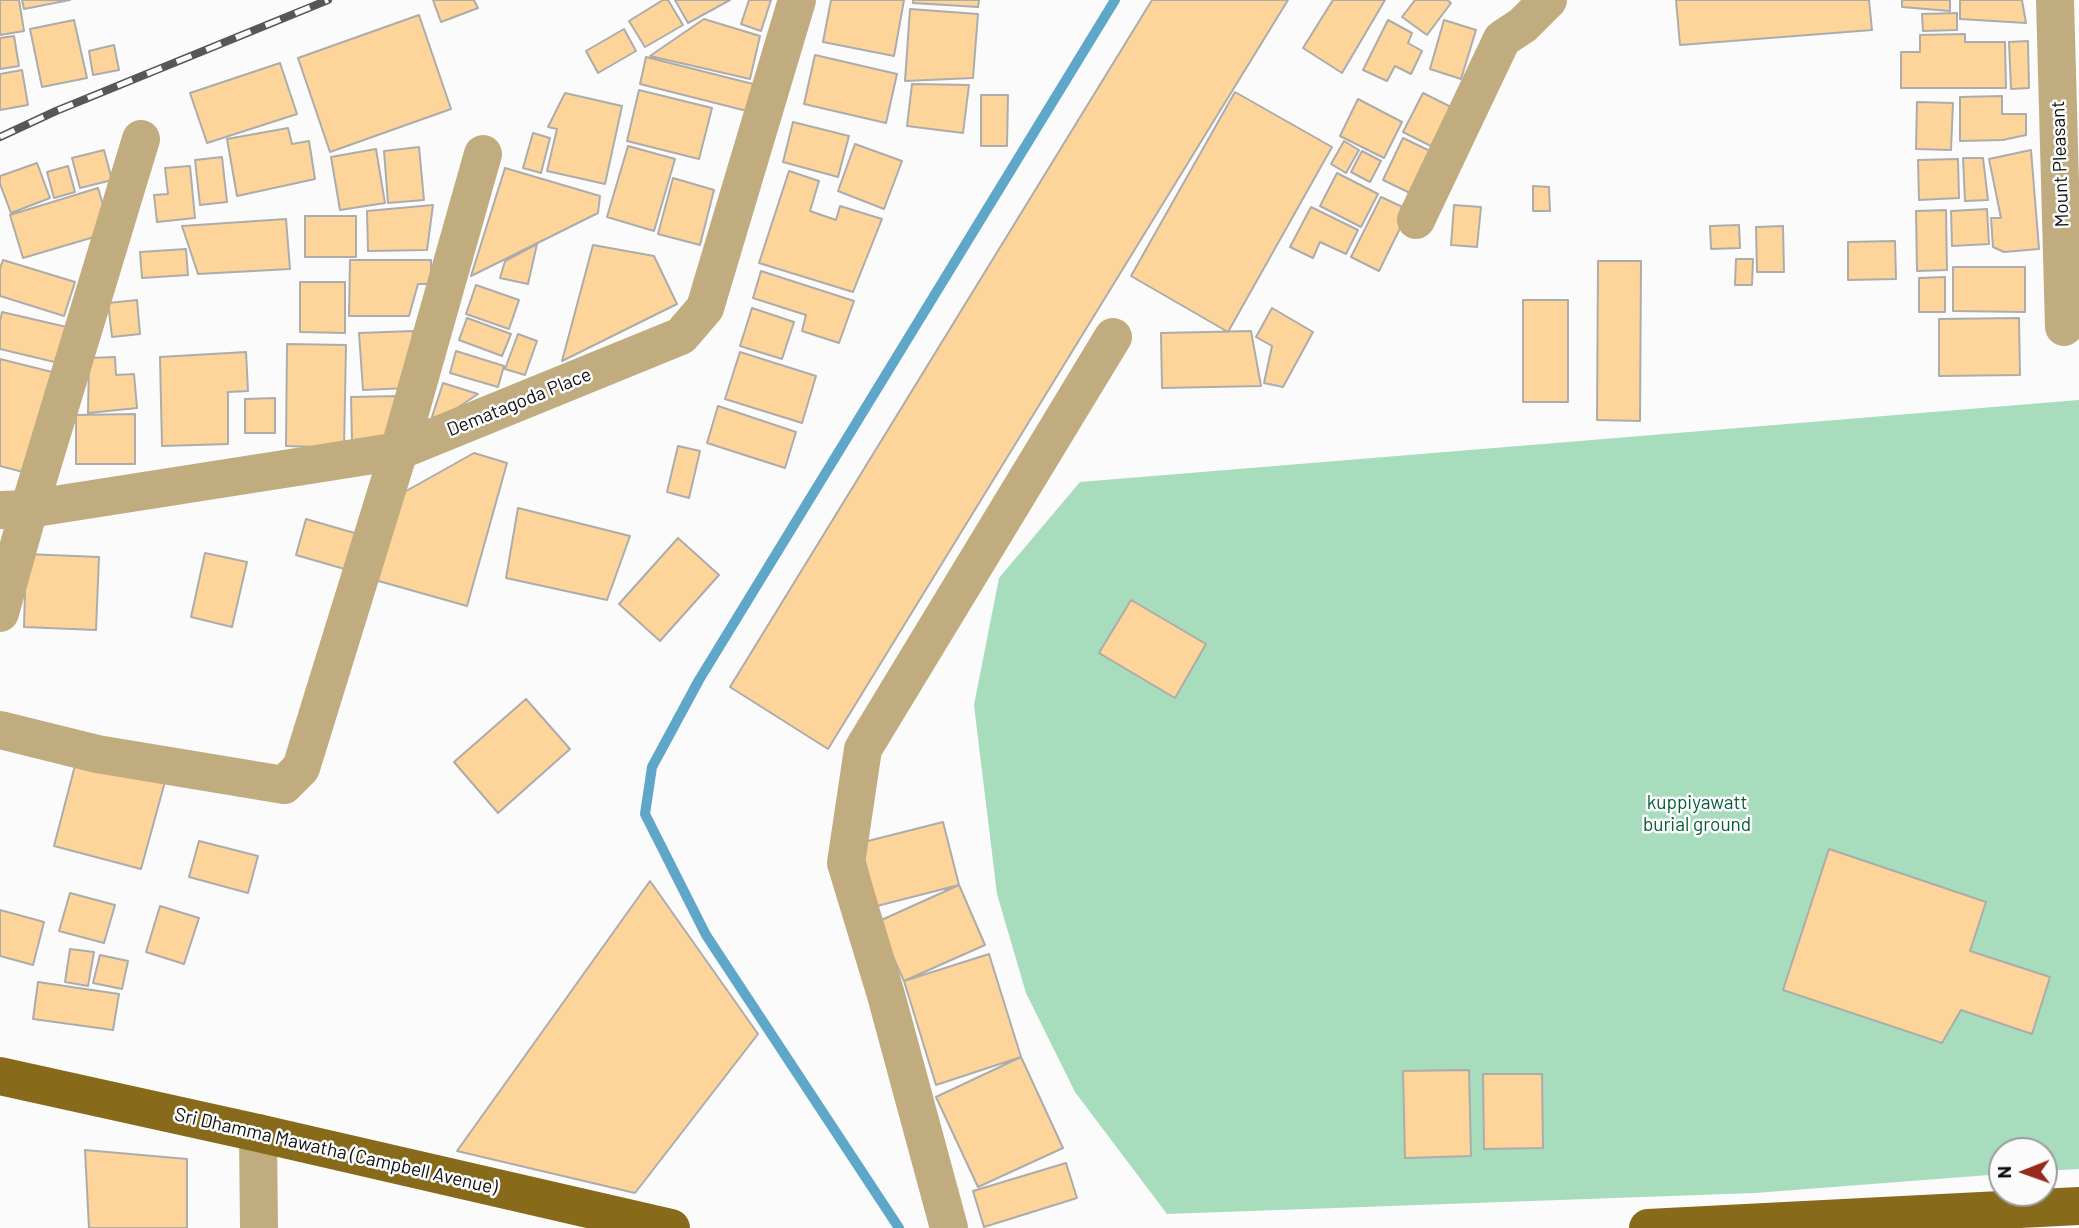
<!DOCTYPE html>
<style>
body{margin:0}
#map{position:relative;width:2079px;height:1228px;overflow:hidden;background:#fbfbfc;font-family:Barlow,sans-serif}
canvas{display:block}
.north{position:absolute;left:1988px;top:1137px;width:70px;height:70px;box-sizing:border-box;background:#fbfbfc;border:2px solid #9c9c9d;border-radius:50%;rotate:269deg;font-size:19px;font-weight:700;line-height:28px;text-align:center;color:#0e0e0e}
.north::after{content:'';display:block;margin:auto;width:24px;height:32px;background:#952b1d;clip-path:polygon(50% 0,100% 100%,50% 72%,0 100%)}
</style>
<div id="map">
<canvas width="2079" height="1228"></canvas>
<div class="north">N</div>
</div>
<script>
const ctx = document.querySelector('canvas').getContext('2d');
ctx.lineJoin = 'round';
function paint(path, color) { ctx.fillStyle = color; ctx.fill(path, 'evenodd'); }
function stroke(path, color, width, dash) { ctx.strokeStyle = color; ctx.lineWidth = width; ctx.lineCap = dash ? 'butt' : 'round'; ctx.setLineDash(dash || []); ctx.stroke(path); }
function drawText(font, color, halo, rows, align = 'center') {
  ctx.font = font + ' Barlow,sans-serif'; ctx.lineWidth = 5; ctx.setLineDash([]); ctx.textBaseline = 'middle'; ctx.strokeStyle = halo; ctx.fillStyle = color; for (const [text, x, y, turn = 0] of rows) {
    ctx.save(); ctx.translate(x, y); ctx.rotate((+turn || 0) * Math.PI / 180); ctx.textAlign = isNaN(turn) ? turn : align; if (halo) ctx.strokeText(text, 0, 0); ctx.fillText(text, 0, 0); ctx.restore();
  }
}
const green = new Path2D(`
 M 2079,400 L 2079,1169 L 2044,1171 L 2044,1151 L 2002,1151 L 2002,1174 L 1755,1193 L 1167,1214 L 1075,1092 L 1026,993 L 997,894 L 974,705 L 999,578 L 1080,482 Z`);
const stream = new Path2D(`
 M 899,1228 L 706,935 L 645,814 L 652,767 L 699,680 L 1115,0`);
const building = new Path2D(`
 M 0,0 L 19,0 L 24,31 L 0,35 Z
 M 22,0 L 70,0 L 24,9 Z
 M 433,0 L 474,0 L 478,8 L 441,22 Z
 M 663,0 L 668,0 L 683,25 L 645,47 L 629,21 Z
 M 675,0 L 730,0 L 688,23 Z
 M 749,0 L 771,0 L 761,31 L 741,24 Z
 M 831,0 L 904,0 L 894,56 L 823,42 Z
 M 913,0 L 979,0 L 978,7 L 913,3 Z
 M 1152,0 L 1288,0 L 828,749 L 730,687 Z
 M 1333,0 L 1385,0 L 1342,73 L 1303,48 Z
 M 1415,0 L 1447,0 L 1451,3 L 1427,35 L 1402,17 Z
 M 1676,0 L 1869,0 L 1872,30 L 1680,45 Z
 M 1902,0 L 1950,0 L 1950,11 L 1902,7 Z
 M 1960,0 L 2022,0 L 2026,23 L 1960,19 Z
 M 910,9 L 978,14 L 973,78 L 905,81 Z
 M 1957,13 L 1957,30 L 1923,31 L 1922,14 Z
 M 419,15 L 451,109 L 330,152 L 298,58 Z
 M 704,19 L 760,36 L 750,79 L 650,56 Z
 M 74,20 L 87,78 L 42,87 L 30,29 Z
 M 1388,20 L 1412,33 L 1408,43 L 1422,51 L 1411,74 L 1395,66 L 1387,81 L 1363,70 Z
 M 1444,20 L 1476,30 L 1461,79 L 1430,69 Z
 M 624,29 L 636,51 L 598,73 L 586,51 Z
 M 1965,34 L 1965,42 L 2005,42 L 2006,88 L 1901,88 L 1901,52 L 1920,52 L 1920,35 Z
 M 14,36 L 19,66 L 0,69 L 0,38 Z
 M 2028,41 L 2029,88 L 2011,89 L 2009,42 Z
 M 114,45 L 119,70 L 93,75 L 89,51 Z
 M 815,55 L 897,74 L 886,123 L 804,104 Z
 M 646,57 L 757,85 L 751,112 L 640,84 Z
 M 280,63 L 297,114 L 207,143 L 190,93 Z
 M 22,70 L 28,105 L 0,110 L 0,74 Z
 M 912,84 L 969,85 L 963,133 L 907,126 Z
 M 639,90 L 712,108 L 699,159 L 627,141 Z
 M 1235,92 L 1332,147 L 1228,332 L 1131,276 Z
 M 565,93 L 622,106 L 605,184 L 547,171 L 557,129 L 548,127 Z
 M 1423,93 L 1451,107 L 1431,146 L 1403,132 Z
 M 981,95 L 1008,95 L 1007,146 L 981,146 Z
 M 2002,96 L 2002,114 L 2026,114 L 2026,135 L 2003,140 L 1960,141 L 1960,97 Z
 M 1358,99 L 1402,122 L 1384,158 L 1340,136 Z
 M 1917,102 L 1953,103 L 1951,150 L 1916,149 Z
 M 793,122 L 849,136 L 838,177 L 783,162 Z
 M 288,128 L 292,144 L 309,141 L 315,179 L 237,196 L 227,139 Z
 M 533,133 L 550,138 L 541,173 L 523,168 Z
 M 1403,138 L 1430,151 L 1410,193 L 1383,180 Z
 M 1344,141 L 1359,150 L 1346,173 L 1331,164 Z
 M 855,144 L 902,161 L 884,209 L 838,191 Z
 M 628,146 L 675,159 L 654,231 L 607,217 Z
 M 419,147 L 424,200 L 388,203 L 384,151 Z
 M 376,149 L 385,203 L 340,210 L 331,157 Z
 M 104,150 L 112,180 L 80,188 L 72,158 Z
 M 2031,150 L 2039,249 L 2004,252 L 1993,247 L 1991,218 L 2001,218 L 1989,159 Z
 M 1362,151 L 1381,161 L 1370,182 L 1351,172 Z
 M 222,157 L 227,202 L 200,205 L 195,160 Z
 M 1963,158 L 1983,158 L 1988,200 L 1965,201 Z
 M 1958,159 L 1959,198 L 1919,200 L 1918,160 Z
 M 37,163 L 50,198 L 11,213 L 0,184 L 0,176 Z
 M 68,166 L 75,192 L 54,198 L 47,172 Z
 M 190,166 L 195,218 L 157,222 L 154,195 L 168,194 L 165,168 Z
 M 505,168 L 600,196 L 598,213 L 471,276 Z
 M 789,171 L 819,181 L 810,211 L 836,220 L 840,206 L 882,219 L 853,292 L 759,263 Z
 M 1337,173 L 1378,194 L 1361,227 L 1320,206 Z
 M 673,178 L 714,190 L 700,245 L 658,234 Z
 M 1533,186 L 1549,187 L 1550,211 L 1533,211 Z
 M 98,188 L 111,232 L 23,258 L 10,215 Z
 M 1381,197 L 1409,210 L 1379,271 L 1351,257 Z
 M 433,205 L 427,250 L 368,251 L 367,211 Z
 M 1454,205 L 1481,207 L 1477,247 L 1451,245 Z
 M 1311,207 L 1358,230 L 1346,254 L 1320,242 L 1313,258 L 1290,247 Z
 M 1987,209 L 1989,244 L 1952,246 L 1951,211 Z
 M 1946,210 L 1947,270 L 1917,271 L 1916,211 Z
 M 305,216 L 356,216 L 356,257 L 305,257 Z
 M 286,219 L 290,269 L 198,274 L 182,226 Z
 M 1739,225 L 1740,248 L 1711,249 L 1710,226 Z
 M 1783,226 L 1784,272 L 1757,272 L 1756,227 Z
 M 1895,241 L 1896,279 L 1848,280 L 1848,242 Z
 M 537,244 L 528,284 L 500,278 L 505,261 Z
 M 593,245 L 654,256 L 677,304 L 562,361 Z
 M 186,249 L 188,275 L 142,278 L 140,252 Z
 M 1736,259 L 1753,259 L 1752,285 L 1735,285 Z
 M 3,260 L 75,282 L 64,316 L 0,296 L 0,268 Z
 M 350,260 L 431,260 L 431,284 L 418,284 L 409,316 L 349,316 Z
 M 1598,261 L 1641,261 L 1640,421 L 1597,420 Z
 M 1953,267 L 2025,267 L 2025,312 L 1953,311 Z
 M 761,271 L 854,301 L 839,343 L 802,331 L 806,315 L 753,298 Z
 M 1945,277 L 1945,312 L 1919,312 L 1919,278 Z
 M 300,282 L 345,282 L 345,333 L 300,332 Z
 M 476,285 L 519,300 L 509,329 L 466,314 Z
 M 137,300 L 140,334 L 112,337 L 108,303 Z
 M 1523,300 L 1568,300 L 1568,402 L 1523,402 Z
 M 752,308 L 794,322 L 782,359 L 740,346 Z
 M 1272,308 L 1313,332 L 1283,387 L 1264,383 L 1272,346 L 1256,337 Z
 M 2,312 L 71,328 L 63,364 L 0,349 L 0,321 Z
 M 467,318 L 511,334 L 502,356 L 459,340 Z
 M 2019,318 L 2020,375 L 1939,376 L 1939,319 Z
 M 413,331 L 408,388 L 363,390 L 359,333 Z
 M 1251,331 L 1261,386 L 1162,388 L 1161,333 Z
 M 518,334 L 537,341 L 525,375 L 505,369 Z
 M 287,344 L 346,345 L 344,448 L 286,446 Z
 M 456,351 L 504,366 L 498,387 L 450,373 Z
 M 246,352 L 248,391 L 228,392 L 228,444 L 162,446 L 160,357 Z
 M 740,352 L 816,376 L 802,423 L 725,399 Z
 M 115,357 L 116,375 L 134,374 L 137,408 L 88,413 L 89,358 Z
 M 0,359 L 52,372 L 27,473 L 0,466 Z
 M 443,383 L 478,394 L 442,418 L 432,417 Z
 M 399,396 L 391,440 L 352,441 L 351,397 Z
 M 275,398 L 275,433 L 245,433 L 245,399 Z
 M 718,406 L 796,432 L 785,468 L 707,443 Z
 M 135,414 L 135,464 L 76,464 L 76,415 Z
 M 678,446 L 700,451 L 689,498 L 667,492 Z
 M 474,453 L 507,463 L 467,606 L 375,580 L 399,495 Z
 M 518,508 L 630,536 L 607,600 L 506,578 Z
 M 306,519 L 358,534 L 348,570 L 296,555 Z
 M 678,538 L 719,575 L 660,641 L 619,604 Z
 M 205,553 L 247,562 L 232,627 L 191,617 Z
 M 26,554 L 99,557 L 96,630 L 24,627 Z
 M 1131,600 L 1206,644 L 1175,698 L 1099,653 Z
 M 526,699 L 570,749 L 498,813 L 454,762 Z
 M 78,754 L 166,778 L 141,869 L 54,846 Z
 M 943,822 L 959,885 L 877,906 L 860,843 Z
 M 199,841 L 258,856 L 248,893 L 189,877 Z
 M 1829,849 L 1986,902 L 1970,951 L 2050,977 L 2032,1034 L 1961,1010 L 1942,1043 L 1783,990 Z
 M 650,881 L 758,1034 L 635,1193 L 457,1151 Z
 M 959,885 L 985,945 L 904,981 L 877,922 Z
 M 70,893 L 115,905 L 104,943 L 59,931 Z
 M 160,906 L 199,918 L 184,964 L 146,952 Z
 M 0,910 L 44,922 L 33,965 L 0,956 Z
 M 70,949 L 94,952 L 88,986 L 65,982 Z
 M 989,954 L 1021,1057 L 936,1085 L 904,981 Z
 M 100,955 L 128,961 L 122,989 L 93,983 Z
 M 38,982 L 119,994 L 113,1030 L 33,1019 Z
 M 1021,1057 L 1063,1148 L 978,1187 L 936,1097 Z
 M 1469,1070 L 1471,1156 L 1405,1158 L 1403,1071 Z
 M 1483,1074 L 1542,1074 L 1543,1148 L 1484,1149 Z
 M 85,1150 L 187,1159 L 187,1228 L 89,1228 Z
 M 1066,1163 L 1077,1198 L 984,1227 L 973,1191 Z`);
const minor = new Path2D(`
 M 2055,0 L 2064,327
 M 1416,220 L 1502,39 L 1523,25 L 1548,0
 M 0,510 L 29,509 L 399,451 L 681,336 L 705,308 L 797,0
 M 0,613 L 29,509 L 141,139
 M 0,730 L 97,754 L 284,785 L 301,768 L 399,451 L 483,154
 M 258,1133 L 259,1228
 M 949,1228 L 886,995 L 846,863 L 863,749 L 1113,337`);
const major = new Path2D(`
 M 0,1076 L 258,1133 L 671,1228
 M 1648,1228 L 2079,1206`);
const rail = new Path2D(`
 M 0,137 L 56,111 L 328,0`);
const streetNames = [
 ["Mount Pleasant",2060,164,-92],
 ["Dematagoda Place",519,402,-22],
 ["Sri Dhamma Mawatha (Campbell Avenue)",336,1151,13]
];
const parkNames = [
 ["kuppiyawatt",1697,803],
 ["burial ground",1697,825]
];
paint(green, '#a7dcbd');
stroke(stream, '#5ea7c8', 10);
paint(building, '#fdd59a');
stroke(building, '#adacab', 2);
stroke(minor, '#c0ac7e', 38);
stroke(major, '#876a1a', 38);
stroke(rail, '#575757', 8);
stroke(rail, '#fbfbfc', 5, [16]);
drawText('19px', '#0e0e0e', '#fbfbfc', streetNames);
drawText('19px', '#085c39', '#fbfbfc', parkNames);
</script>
